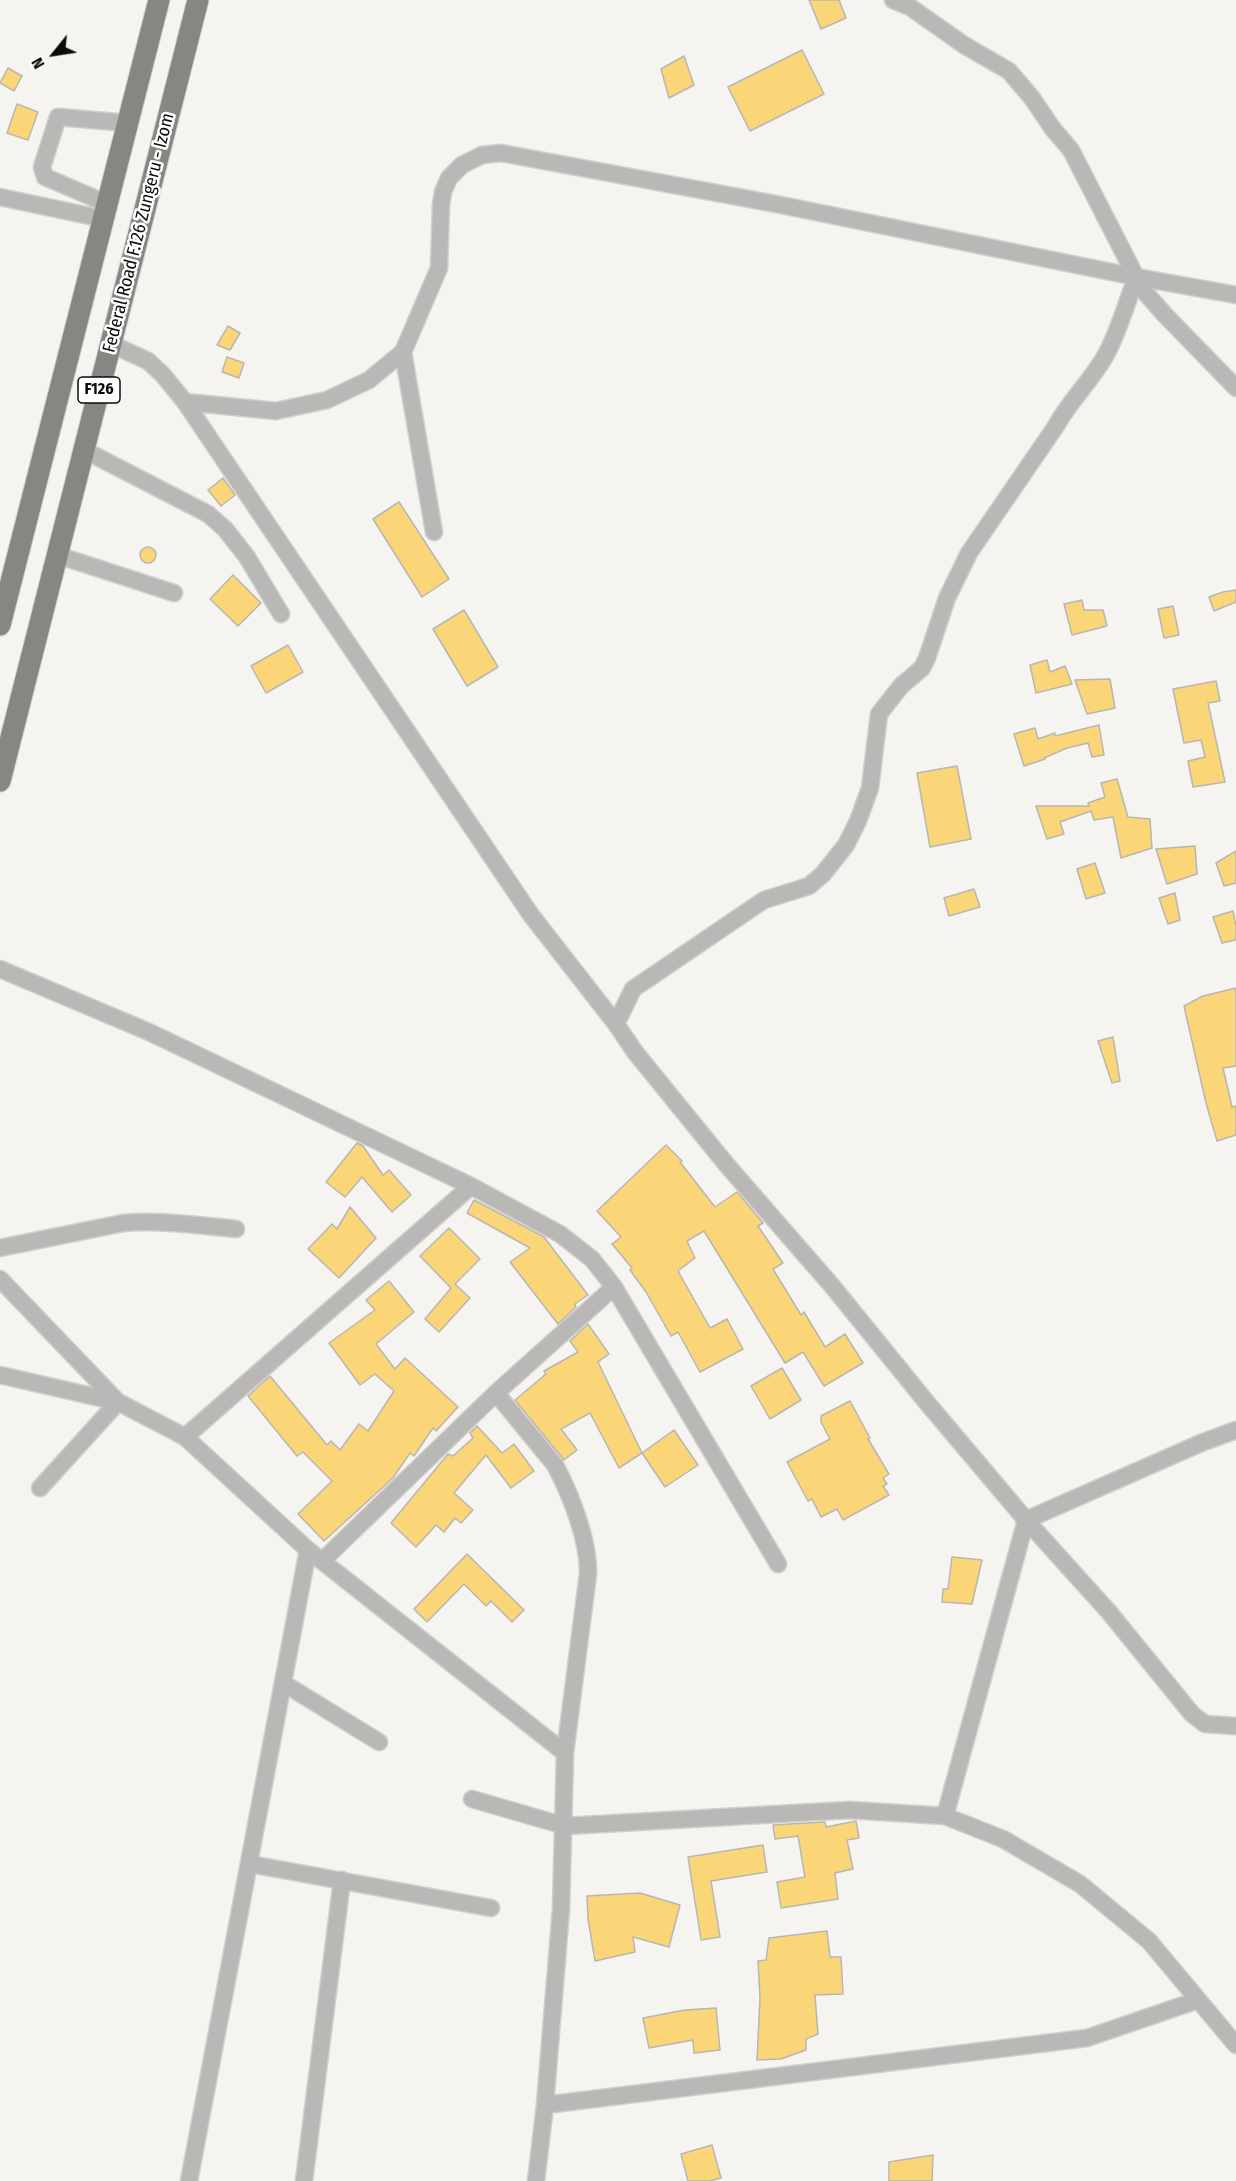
<!DOCTYPE html>
<style>
body{margin:0}
#map{position:relative;width:1236px;height:2181px;overflow:hidden;background:#f6f4f0;font-family:"Fira Sans Condensed",sans-serif}
canvas{display:block}
.north{position:absolute;left:24px;top:24px;width:60px;height:60px;-webkit-text-stroke:4px #fff;paint-order:stroke;rotate:240deg;font-size:16px;font-weight:700;line-height:24px;text-align:center;color:#0c0b0a}
.north::after{content:'';display:block;margin:auto;width:21px;height:27px;background:#0c0b0a;clip-path:polygon(50% 0,100% 100%,50% 72%,0 100%)}
</style>
<div id="map">
<canvas width="1236" height="2181"></canvas>
<div class="north">N</div>
</div>
<script>
const ctx = document.querySelector('canvas').getContext('2d');
ctx.lineJoin = 'round';
function paint(path, color) { ctx.fillStyle = color; ctx.fill(path, 'evenodd'); }
function stroke(path, color, width, dash) { ctx.strokeStyle = color; ctx.lineWidth = width; ctx.lineCap = dash ? 'butt' : 'round'; ctx.setLineDash(dash || []); ctx.stroke(path); }
function drawText(font, color, halo, rows, align = 'center') {
  ctx.font = font + ' "Fira Sans Condensed",sans-serif'; ctx.lineWidth = 5; ctx.setLineDash([]); ctx.textBaseline = 'middle'; ctx.strokeStyle = halo; ctx.fillStyle = color; for (const [text, x, y, turn = 0] of rows) {
    ctx.save(); ctx.translate(x, y); ctx.rotate((+turn || 0) * Math.PI / 180); ctx.textAlign = isNaN(turn) ? turn : align; if (halo) ctx.strokeText(text, 0, 0); ctx.fillText(text, 0, 0); ctx.restore();
  }
}
const building = new Path2D(`
 M 809,0 L 839,0 L 846,18 L 821,29 Z
 M 802,50 L 824,94 L 750,131 L 728,87 Z
 M 684,56 L 694,85 L 669,98 L 661,69 Z
 M 8,68 L 22,76 L 14,91 L 0,83 Z
 M 17,104 L 38,112 L 28,140 L 7,133 Z
 M 228,326 L 240,333 L 230,350 L 217,345 Z
 M 227,357 L 244,363 L 239,378 L 222,372 Z
 M 223,478 L 235,495 L 221,506 L 208,490 Z
 M 399,502 L 449,579 L 422,597 L 373,519 Z
 M140 555a8 8 0 1 1 16 0a8 8 0 1 1-16 0Z
 M 233,575 L 261,603 L 238,626 L 210,599 Z
 M 1236,590 L 1236,602 L 1214,611 L 1209,597 L 1223,592 Z
 M 1082,600 L 1084,610 L 1103,610 L 1107,626 L 1072,635 L 1064,604 Z
 M 1173,606 L 1179,635 L 1164,638 L 1158,609 Z
 M 464,610 L 498,667 L 467,686 L 433,629 Z
 M 288,645 L 303,672 L 266,693 L 251,666 Z
 M 1047,660 L 1050,672 L 1065,666 L 1072,684 L 1036,693 L 1030,665 Z
 M 1110,679 L 1115,708 L 1087,714 L 1075,680 Z
 M 1216,681 L 1220,701 L 1208,703 L 1225,782 L 1193,787 L 1188,761 L 1205,757 L 1201,740 L 1184,743 L 1173,689 Z
 M 1099,725 L 1104,755 L 1092,757 L 1088,743 L 1067,748 L 1044,758 L 1045,759 L 1024,766 L 1014,734 L 1035,728 L 1038,739 L 1055,733 L 1055,736 Z
 M 957,766 L 971,839 L 930,847 L 917,773 Z
 M 1117,779 L 1128,817 L 1150,819 L 1152,848 L 1121,858 L 1113,817 L 1094,820 L 1091,811 L 1060,822 L 1064,834 L 1047,839 L 1036,806 L 1089,806 L 1088,803 L 1105,797 L 1101,783 Z
 M 1195,846 L 1197,874 L 1167,884 L 1156,849 Z
 M 1236,851 L 1236,883 L 1224,886 L 1216,863 Z
 M 1095,863 L 1105,893 L 1086,899 L 1077,869 Z
 M 974,889 L 980,907 L 949,916 L 944,898 Z
 M 1175,893 L 1180,920 L 1168,924 L 1159,898 Z
 M 1233,911 L 1236,926 L 1236,940 L 1222,943 L 1213,917 Z
 M 1236,988 L 1236,1066 L 1223,1068 L 1232,1107 L 1236,1106 L 1236,1135 L 1217,1141 L 1206,1103 L 1184,1006 L 1203,996 Z
 M 1113,1037 L 1120,1081 L 1112,1083 L 1098,1041 Z
 M 357,1143 L 363,1146 L 383,1175 L 389,1170 L 411,1195 L 392,1212 L 362,1177 L 345,1197 L 326,1182 Z
 M 666,1145 L 682,1161 L 680,1162 L 715,1207 L 737,1192 L 763,1223 L 758,1226 L 783,1263 L 773,1269 L 801,1315 L 804,1312 L 825,1347 L 845,1334 L 863,1363 L 824,1386 L 803,1352 L 785,1363 L 704,1231 L 687,1241 L 695,1258 L 678,1271 L 710,1328 L 727,1319 L 743,1349 L 700,1372 L 678,1332 L 671,1336 L 646,1292 L 630,1270 L 632,1268 L 612,1244 L 621,1237 L 597,1211 Z
 M 474,1200 L 544,1237 L 588,1295 L 575,1304 L 576,1307 L 558,1324 L 510,1262 L 530,1248 L 467,1213 Z
 M 350,1207 L 376,1238 L 339,1278 L 308,1249 L 332,1224 L 337,1229 Z
 M 449,1228 L 480,1259 L 455,1284 L 470,1298 L 439,1332 L 425,1319 L 451,1288 L 420,1256 Z
 M 389,1281 L 414,1312 L 376,1344 L 395,1369 L 405,1358 L 458,1407 L 436,1431 L 433,1428 L 414,1456 L 410,1453 L 393,1478 L 324,1541 L 298,1514 L 332,1481 L 303,1452 L 297,1456 L 248,1396 L 270,1376 L 327,1445 L 331,1441 L 340,1450 L 359,1424 L 368,1431 L 394,1391 L 375,1374 L 360,1385 L 329,1343 L 375,1310 L 366,1300 Z
 M 588,1324 L 609,1354 L 598,1362 L 642,1453 L 619,1468 L 590,1413 L 561,1429 L 577,1450 L 564,1460 L 515,1400 L 546,1374 L 544,1371 L 578,1352 L 570,1341 Z
 M 782,1368 L 801,1400 L 770,1419 L 751,1386 Z
 M 850,1401 L 870,1438 L 868,1439 L 889,1474 L 883,1478 L 887,1484 L 883,1486 L 889,1495 L 843,1520 L 837,1509 L 821,1517 L 812,1499 L 808,1501 L 787,1462 L 830,1439 L 821,1422 L 821,1416 Z
 M 477,1426 L 502,1453 L 514,1444 L 534,1471 L 511,1488 L 486,1455 L 454,1493 L 473,1510 L 461,1523 L 455,1518 L 444,1532 L 436,1525 L 416,1547 L 391,1523 L 448,1454 L 453,1456 L 473,1438 L 470,1433 Z
 M 674,1430 L 698,1465 L 665,1487 L 642,1453 Z
 M 467,1554 L 524,1610 L 512,1622 L 491,1601 L 486,1606 L 464,1584 L 427,1622 L 414,1609 Z
 M 952,1557 L 982,1560 L 972,1604 L 942,1602 L 943,1589 L 948,1589 Z
 M 856,1821 L 859,1838 L 847,1840 L 853,1869 L 835,1873 L 838,1899 L 781,1908 L 777,1882 L 805,1877 L 798,1836 L 775,1839 L 773,1825 L 825,1822 L 826,1827 Z
 M 763,1845 L 767,1872 L 711,1881 L 720,1937 L 701,1940 L 688,1857 Z
 M 640,1893 L 680,1905 L 669,1947 L 633,1937 L 635,1952 L 595,1961 L 588,1919 L 587,1896 Z
 M 827,1931 L 830,1957 L 841,1957 L 843,1994 L 815,1995 L 818,2034 L 806,2039 L 806,2050 L 781,2059 L 757,2060 L 760,1998 L 758,1961 L 766,1960 L 769,1938 Z
 M 716,2008 L 720,2050 L 694,2053 L 693,2040 L 649,2048 L 643,2018 L 685,2010 Z
 M 712,2145 L 721,2178 L 709,2181 L 688,2181 L 681,2154 Z
 M 933,2155 L 932,2181 L 889,2181 L 889,2162 Z`);
const minor = new Path2D(`
 M 0,197 L 104,219
 M 108,204 L 45,177 L 42,167 L 58,117 L 128,123
 M 1135,281 L 1165,315 L 1236,388
 M 111,344 L 148,361 L 163,375 L 185,402 L 531,915 L 616,1024 L 635,1052 L 726,1164 L 833,1287 L 928,1404 L 1026,1520 L 1109,1612 L 1192,1714 L 1205,1724 L 1236,1726
 M 403,352 L 434,532
 M 185,402 L 276,411 L 327,400 L 369,380 L 403,352 L 439,268 L 441,205 L 443,192 L 449,178 L 462,165 L 482,155 L 501,153 L 776,204 L 1136,277 L 1236,295
 M 84,450 L 208,514 L 225,529 L 247,557 L 281,614
 M 57,555 L 174,593
 M 0,969 L 149,1032 L 471,1186 L 560,1234 L 592,1259 L 614,1287 L 778,1564
 M 616,1024 L 633,989 L 764,900 L 809,886 L 823,874 L 846,845 L 858,821 L 870,788 L 879,714 L 901,686 L 922,668 L 927,658 L 947,598 L 969,553 L 1056,426 C 1069,402 1090,382 1104,358 C 1117,337 1126,304 1135,281 L 1136,277 L 1071,150 L 1053,129 L 1032,98 L 1009,71 L 964,45 L 910,7 L 893,0
 M 0,1248 L 123,1223 C 161,1220 198,1225 236,1229
 M 0,1279 L 118,1402 L 185,1437 L 308,1550 L 565,1753
 M 0,1375 L 118,1402 L 40,1488
 M 496,1393 L 555,1465 C 571,1495 589,1541 588,1574 L 565,1753 L 561,1909 L 545,2105 L 1087,2038 L 1198,2000
 M 185,1437 L 471,1186
 M 322,1561 L 496,1393 L 614,1287
 M 283,1683 L 379,1742
 M 472,1799 L 565,1826 L 850,1810 L 945,1816 L 1003,1839 L 1080,1884 L 1149,1941 L 1236,2045
 M 945,1816 L 1026,1520 L 1201,1443 L 1236,1430
 M 250,1864 L 491,1908
 M 189,2181 L 308,1550
 M 304,2181 L 342,1880
 M 536,2181 L 545,2105`);
const major = new Path2D(`
 M 0,625 L 159,0
 M 0,781 L 198,0`);
const shields = [
 [99,390,42]
];
const shieldNames = [
 ["F126",99,390]
];
const streetNames = [
 ["Federal Road F.126 Zungeru - Izom",139,233,-76]
];
paint(building, '#fbd678');
stroke(building, '#b8b6b1', 1.5);
stroke(minor, '#d1cfcb', 19);
stroke(major, '#d1cfcb', 23);
stroke(minor, '#b9b8b6', 16);
stroke(major, '#878682', 21);
for (const [x, y, w] of shields) { const box = new Path2D(); box.roundRect(x - w / 2, y - 13, w, 26, 4.5); ctx.fillStyle = '#fff'; ctx.fill(box); stroke(box, '#0c0b0a', 1.5); }
drawText('bold 16px', '#0c0b0a', null, shieldNames);
drawText('18px', '#0c0b0a', '#fff', streetNames);
</script>
